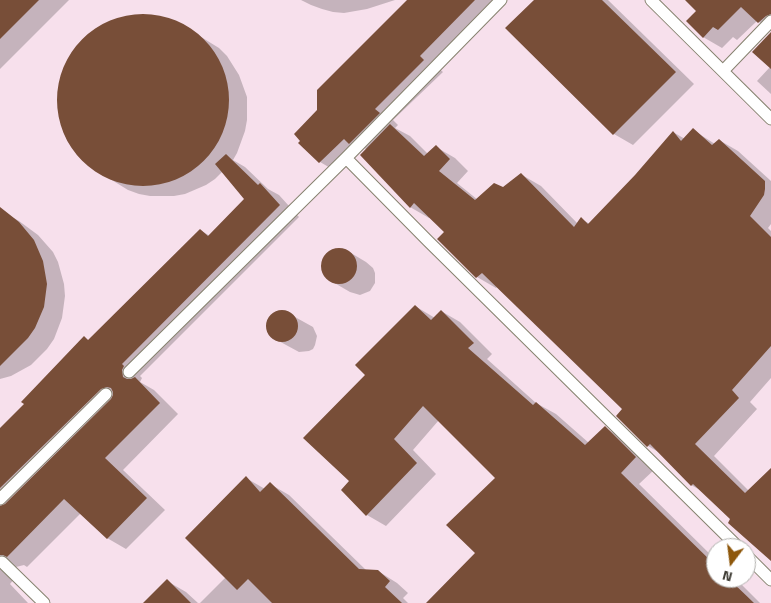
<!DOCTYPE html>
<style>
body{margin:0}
#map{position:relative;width:771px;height:603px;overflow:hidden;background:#f6f2dd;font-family:"Titillium Web",sans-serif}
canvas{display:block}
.north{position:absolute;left:706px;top:538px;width:50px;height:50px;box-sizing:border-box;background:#fff;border:1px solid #b1b0ad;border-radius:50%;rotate:195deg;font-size:14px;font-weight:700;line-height:20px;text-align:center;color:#3c3a32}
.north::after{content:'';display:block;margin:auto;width:18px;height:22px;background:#8e570b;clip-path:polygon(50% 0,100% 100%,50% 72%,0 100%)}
</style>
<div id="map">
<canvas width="771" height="603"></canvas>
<div class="north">N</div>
</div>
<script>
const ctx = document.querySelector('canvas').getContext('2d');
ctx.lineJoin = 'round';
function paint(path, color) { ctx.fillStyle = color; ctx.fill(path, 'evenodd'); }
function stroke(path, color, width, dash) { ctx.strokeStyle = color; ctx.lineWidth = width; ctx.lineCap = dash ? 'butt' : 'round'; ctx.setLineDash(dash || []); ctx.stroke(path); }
const industrial = new Path2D(`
 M 0,0 L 771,0 L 771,603 L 0,603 ZM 716,548 L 746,548 L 746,578 L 716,578 Z`);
const shadow = new Path2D(`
 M 0,0 L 69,0 L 0,69 Z
 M 301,0 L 395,0 L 367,9 L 344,13 L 333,12 L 322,9 L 311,5 Z
 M 408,0 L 505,0 L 438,68 L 443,72 L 393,120 L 398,125 L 395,128 L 410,136 L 428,154 L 436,147 L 455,158 L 468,171 L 457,183 L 478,200 L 503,189 L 522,175 L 541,186 L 578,224 L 581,219 L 590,224 L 636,176 L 673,132 L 685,139 L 693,130 L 715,144 L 719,140 L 738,151 L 771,181 L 771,224 L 768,228 L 771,231 L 771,378 L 750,402 L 757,409 L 714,456 L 749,491 L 771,470 L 771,559 L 702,491 L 691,485 L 662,454 L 648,446 L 624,409 L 497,287 L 496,288 L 477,277 L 446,232 L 430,217 L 429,218 L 410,207 L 365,148 L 339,173 L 320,162 L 299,143 L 318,111 Z
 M 535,0 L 608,0 L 694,84 L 633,145 L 614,134 L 507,28 Z
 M 687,0 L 771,0 L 771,29 L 757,21 L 737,40 L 733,37 L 722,48 L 703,37 L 698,11 Z
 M 147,15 L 158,17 L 180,24 L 219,48 L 227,56 L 239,75 L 247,97 L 247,120 L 245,131 L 237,153 L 233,160 L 245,167 L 268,189 L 279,195 L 299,217 L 140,376 L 142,378 L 140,382 L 154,390 L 178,414 L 123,470 L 165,510 L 126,549 L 107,538 L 81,513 L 27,567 L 24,565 L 16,567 L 13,572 L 15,578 L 10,584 L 28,603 L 0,603 L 0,430 L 25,404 L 84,338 L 90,341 L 200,230 L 210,236 L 246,199 L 223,171 L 215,179 L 206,185 L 185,194 L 174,196 L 150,196 L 139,194 L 128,190 L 89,166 L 81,159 L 67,140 L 63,130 L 58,107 L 59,84 L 67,63 L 72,53 L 84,39 L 103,25 L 113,21 L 135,16 Z
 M 771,34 L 771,94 L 757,81 L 770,67 Z
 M 0,210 L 19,221 L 38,235 L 53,252 L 58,262 L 64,284 L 65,296 L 62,318 L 54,339 L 47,349 L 31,365 L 11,376 L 0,379 Z
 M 336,249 L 346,250 L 366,262 L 373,268 L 375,273 L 375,283 L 370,291 L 360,295 L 350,292 L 331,281 L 325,276 L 323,272 L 322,262 L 327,253 Z
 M 415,306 L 435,318 L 441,311 L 460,322 L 492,354 L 487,359 L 536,403 L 556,414 L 589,443 L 605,428 L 624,439 L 655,469 L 639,484 L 716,560 L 716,578 L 735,578 L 760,603 L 428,603 L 477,553 L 497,478 L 439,420 L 413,450 L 436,474 L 386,526 L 367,515 L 351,481 L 367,375 Z
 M 277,312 L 286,312 L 313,327 L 317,336 L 315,345 L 313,349 L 309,351 L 299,352 L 275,339 L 271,335 L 268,327 L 270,318 Z
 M 246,478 L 265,489 L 270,484 L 289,495 L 367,571 L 378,571 L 397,583 L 408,593 L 403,598 L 408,603 L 200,603 L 226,577 Z
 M 167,581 L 186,592 L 198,603 L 145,603 Z`);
const building = new Path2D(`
 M 0,0 L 39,0 L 0,39 Z
 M 407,0 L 475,0 L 420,56 L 424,60 L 375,109 L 380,113 L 349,144 L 344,139 L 319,163 L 298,143 L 300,141 L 294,134 L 317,110 L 317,90 Z
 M 534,0 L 602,0 L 676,72 L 613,135 L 505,28 Z
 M 685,0 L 771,0 L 771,14 L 766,16 L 758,23 L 741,7 L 718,30 L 713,27 L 703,38 L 686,21 L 696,11 Z
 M57 100a86 86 0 1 1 172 0a86 86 0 1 1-172 0Z
 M 771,32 L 771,69 L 752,52 Z
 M 390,124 L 424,156 L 436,145 L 450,159 L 439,171 L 475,200 L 494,183 L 503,187 L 521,173 L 574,227 L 581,217 L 588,224 L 635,175 L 673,131 L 681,141 L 693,128 L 712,145 L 719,139 L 765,181 L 765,189 L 764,195 L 750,216 L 771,237 L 771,346 L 732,390 L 739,398 L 695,444 L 745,493 L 771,468 L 771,561 L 728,523 L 730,519 L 693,484 L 691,486 L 650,444 L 647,447 L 616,416 L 622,409 L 482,273 L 476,278 L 437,239 L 444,232 L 414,203 L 410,208 L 360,155 Z
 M 226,154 L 258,185 L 260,183 L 280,205 L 122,364 L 124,366 L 122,370 L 123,377 L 127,379 L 131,379 L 135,377 L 160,403 L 105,458 L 147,498 L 107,539 L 64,499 L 7,557 L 3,555 L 0,555 L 0,506 L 5,504 L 111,399 L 113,395 L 113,392 L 111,388 L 107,387 L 101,389 L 0,488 L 0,428 L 24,404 L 21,402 L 84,336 L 88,340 L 200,229 L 208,236 L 244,199 L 215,164 Z
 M 0,207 L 19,222 L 34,240 L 43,261 L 47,284 L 44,307 L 35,328 L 28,338 L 0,366 Z
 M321 266a18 18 0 1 1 36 0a18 18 0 1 1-36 0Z
 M 415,305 L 431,320 L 441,310 L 474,343 L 468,348 L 533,405 L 536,402 L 585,445 L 605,426 L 636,457 L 621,473 L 716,566 L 716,578 L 728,578 L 754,603 L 426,603 L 475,553 L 446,525 L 495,478 L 423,406 L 394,439 L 417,463 L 366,516 L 341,490 L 349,481 L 303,438 L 365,375 L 355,365 Z
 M266 326a16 16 0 1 1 32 0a16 16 0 1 1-32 0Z
 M 246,476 L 260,492 L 270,482 L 359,569 L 378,570 L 390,581 L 385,587 L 402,603 L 272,603 L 248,579 L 237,590 L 185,538 Z
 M 167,579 L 191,603 L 143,603 Z`);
const lane = new Path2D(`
 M 651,0 L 771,119
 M 723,71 L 771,21
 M 346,158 L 428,241 L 739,548
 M 129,372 L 346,158 L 501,0
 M 0,499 L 106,394
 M 746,555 L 771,580
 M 2,562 L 44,603`);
paint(industrial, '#f7e0ec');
paint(shadow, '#0003');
paint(building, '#784e38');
stroke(lane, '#86826f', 13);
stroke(lane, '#fff', 11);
</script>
